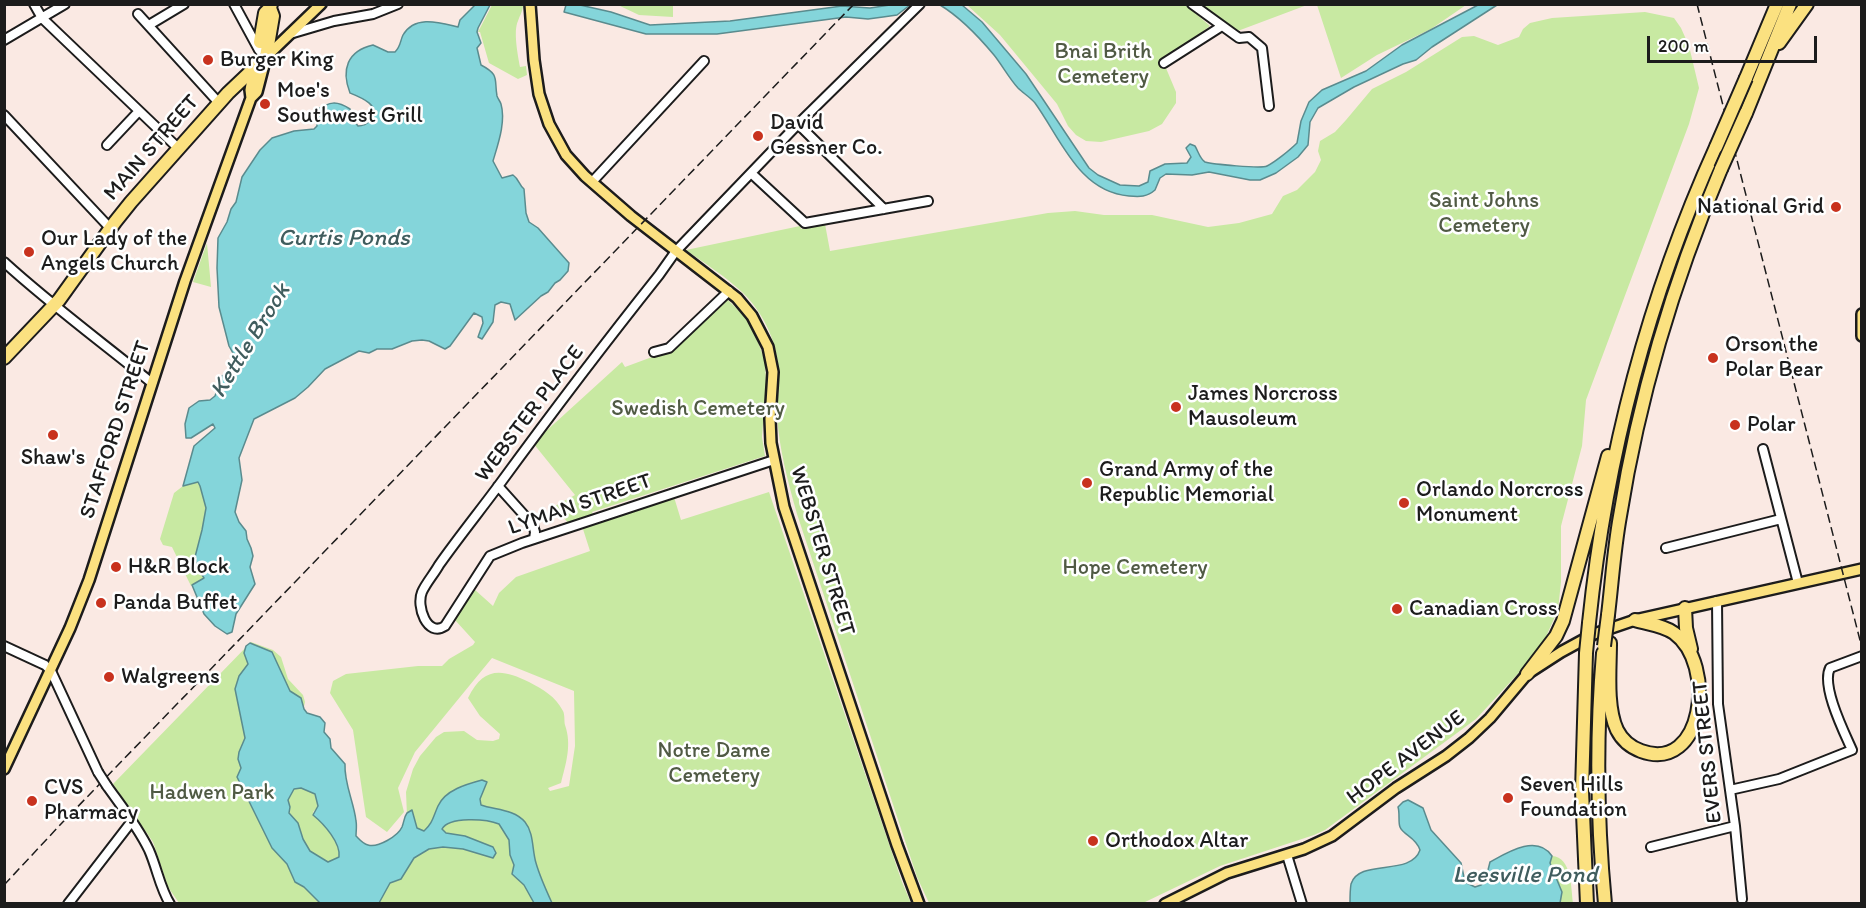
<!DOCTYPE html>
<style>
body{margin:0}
#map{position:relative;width:1866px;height:908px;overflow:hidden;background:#fae9e3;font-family:Itim,sans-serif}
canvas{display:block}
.frame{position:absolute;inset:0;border:6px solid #1c1c1c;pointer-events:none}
.scale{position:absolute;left:1647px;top:36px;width:170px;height:27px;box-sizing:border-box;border:3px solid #1c1c1c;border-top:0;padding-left:8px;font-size:18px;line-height:21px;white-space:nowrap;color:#1c1c1c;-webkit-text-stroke:4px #fff;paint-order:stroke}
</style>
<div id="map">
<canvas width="1866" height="908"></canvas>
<div class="frame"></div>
<div class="scale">200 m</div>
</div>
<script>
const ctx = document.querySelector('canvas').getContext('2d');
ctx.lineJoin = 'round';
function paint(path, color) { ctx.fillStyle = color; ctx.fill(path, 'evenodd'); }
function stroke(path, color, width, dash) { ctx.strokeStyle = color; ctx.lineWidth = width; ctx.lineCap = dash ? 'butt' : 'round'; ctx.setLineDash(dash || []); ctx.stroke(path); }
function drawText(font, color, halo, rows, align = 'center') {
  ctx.font = font + ' Itim,sans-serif'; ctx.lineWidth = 5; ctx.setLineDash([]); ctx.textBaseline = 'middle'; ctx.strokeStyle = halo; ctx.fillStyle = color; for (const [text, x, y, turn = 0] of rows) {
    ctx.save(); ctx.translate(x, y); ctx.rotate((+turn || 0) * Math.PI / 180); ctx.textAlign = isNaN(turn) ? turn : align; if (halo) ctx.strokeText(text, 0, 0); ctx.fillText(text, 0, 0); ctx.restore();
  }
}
const green = new Path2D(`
 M 492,5 L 523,6 C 522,13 520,15 518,21 C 513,31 518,56 520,67 L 526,66 L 527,75 L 518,79 L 489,63 L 480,32 L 478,32 Z
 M 618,5 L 673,5 L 673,17 L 639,15 Z
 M 967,5 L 1186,5 L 1210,26 L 1163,61 L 1176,92 L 1176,103 L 1162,124 L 1149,131 L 1101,142 L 1086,141 L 1076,135 L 1068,126 L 1057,104 L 1000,35 Z
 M 1199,5 L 1307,5 L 1235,32 Z
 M 1317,5 L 1317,4 L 1466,5 L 1431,29 L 1377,55 L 1341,78 Z
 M 1645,12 L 1674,18 L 1681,28 L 1689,46 L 1699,88 L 1689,124 L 1586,400 L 1582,446 L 1561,526 L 1561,582 L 1558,610 L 1540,650 L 1476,719 L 1325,830 L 1314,835 L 1220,866 L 1143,903 L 929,903 L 917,877 L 797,514 C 788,482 779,449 777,415 C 777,403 779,390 779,378 C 779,346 765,314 742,292 C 725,276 704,263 686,250 L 800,226 L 801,229 L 825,224 L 830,251 L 1048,213 L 1075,211 L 1104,215 L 1152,215 L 1208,227 L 1239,223 L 1272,214 L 1283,196 L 1297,190 L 1315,172 L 1321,160 L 1318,151 L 1320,141 L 1335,132 L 1346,120 L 1372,89 L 1406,72 L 1462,37 L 1474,36 L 1498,45 L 1519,37 L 1523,29 L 1530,23 L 1552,18 Z
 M 207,243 L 211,287 L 193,282 Z
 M 726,298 L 751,323 L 765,361 L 766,384 L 762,437 L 765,456 L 592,512 L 593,515 L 568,523 L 555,506 L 575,495 L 533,443 L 622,362 L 625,367 L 671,350 Z
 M 197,482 L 200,486 L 206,508 L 197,567 L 204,578 L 191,586 L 172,547 L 163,545 L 160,539 L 174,493 L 183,486 Z
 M 769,492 L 902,882 L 911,903 L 179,903 L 168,887 L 153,842 L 113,784 L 251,642 L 273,650 L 281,657 L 288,679 L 303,695 L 305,702 L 303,711 L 318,801 L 318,807 L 313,812 C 323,827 340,838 340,857 L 329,862 L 310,851 L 305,843 L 317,865 L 358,854 L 397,837 L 407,816 L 406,792 L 413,769 L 420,756 L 436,737 L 444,732 L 464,731 L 477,740 L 493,741 L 499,739 L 500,734 L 480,716 L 468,698 C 483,667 501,668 529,682 C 544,690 555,696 563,711 C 565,715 564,721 565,725 C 572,745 566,763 561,783 L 548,788 L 550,791 L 569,786 L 575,746 L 574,691 L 492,658 L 415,752 L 398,788 L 404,812 L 387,832 L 366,817 L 353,730 L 330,693 L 333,681 L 346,674 L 418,666 L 442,666 L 449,659 L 473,645 L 475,642 L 455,620 L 474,589 L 493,606 L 499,593 L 516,577 L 590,551 L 582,526 L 674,497 L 681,520 ZM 482,780 L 422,834 L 430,826 L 438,806 L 444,798 L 462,786 Z
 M 1552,856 C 1572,857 1571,889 1573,903 L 1560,903 L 1562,892 L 1550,863 Z`);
const water = new Path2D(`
 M 475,5 L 490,5 L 478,28 L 477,32 L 481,43 L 477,48 L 481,65 C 500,75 494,79 497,96 C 498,99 500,101 501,104 C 506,122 498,144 493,161 L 502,178 L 513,175 C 519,179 519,185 524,189 L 526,213 L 529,222 L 538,228 L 569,263 L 568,271 L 560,280 L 555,283 L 548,292 L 541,296 L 515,320 L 510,304 L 501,302 L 495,305 L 493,322 L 482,339 L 478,337 L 483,323 L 482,317 L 474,313 L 450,346 L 445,349 L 429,341 L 422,340 L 412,341 L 392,349 L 377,349 L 369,353 L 359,351 L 325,369 L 308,387 L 295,398 L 254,419 L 239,458 L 242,480 L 235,512 L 239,522 L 246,531 L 247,539 L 251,548 L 253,556 L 250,567 L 255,584 L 236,614 L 232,632 L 227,634 L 215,626 L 204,614 L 192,585 L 204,578 L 197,567 L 195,557 L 202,530 L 206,508 L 200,486 L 198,482 L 183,486 L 194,446 L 215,428 L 213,424 L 191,438 L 186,438 L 185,424 L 189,408 L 199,401 L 210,400 L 215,396 L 222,376 L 231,370 L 234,366 L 234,355 L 229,346 L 219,307 L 217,268 L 218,238 L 227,222 L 231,209 L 236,202 L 242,177 L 260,150 L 272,138 L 294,131 L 314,129 L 317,126 L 316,110 C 330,102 336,100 350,109 L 351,117 L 358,126 C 364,126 367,124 371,120 C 383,106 360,97 350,93 C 341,70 347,51 373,45 L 388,52 L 395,52 C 401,46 400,41 403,35 C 415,14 441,23 458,27 L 460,20 Z
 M 566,5 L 580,5 L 611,12 L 650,25 L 730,21 L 842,6 L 870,8 L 890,5 L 910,5 L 897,15 L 883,17 L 868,19 L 846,17 L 717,34 L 646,34 L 564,12 Z
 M 940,5 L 962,5 L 982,22 L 1026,74 L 1089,168 L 1098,175 L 1120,185 L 1139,186 L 1148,182 L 1150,171 L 1165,164 L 1187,163 L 1191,157 L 1186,148 L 1190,144 L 1195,146 C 1198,151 1200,159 1205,162 C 1212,164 1261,169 1267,166 C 1275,162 1290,150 1297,143 L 1301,121 L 1309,102 L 1322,90 L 1366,71 L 1402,45 L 1478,5 L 1497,5 L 1432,47 L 1416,60 L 1403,64 L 1354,87 L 1318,108 L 1310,122 L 1308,145 L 1298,157 L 1276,173 L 1260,180 L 1250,180 L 1209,172 L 1192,175 L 1166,174 L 1160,178 L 1155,190 C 1147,197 1140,197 1129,196 C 1079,192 1061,139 1035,103 C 1030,97 1023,93 1018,88 C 1009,78 1002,65 994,55 C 979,37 960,17 940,5 Z
 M 250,643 L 272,652 L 290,691 L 301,698 L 304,709 L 307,713 L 320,717 L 325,723 L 324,732 L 330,739 L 331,748 L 345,764 C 344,784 354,802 356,821 C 357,826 356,831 356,836 C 360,840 363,844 368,845 C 378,848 398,836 402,827 C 404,822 404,817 407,813 L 412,810 L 417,828 L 424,831 C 433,823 433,817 438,806 C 445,790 467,784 482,780 L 487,782 L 480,799 L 481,805 C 495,810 514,809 525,822 C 534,833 532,850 536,863 C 540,877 546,890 552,903 L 534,903 L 524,885 L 512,874 L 514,865 L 510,855 L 509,840 L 499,824 C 487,819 449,816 442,829 L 446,833 L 465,836 L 493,847 L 496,853 L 493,858 L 463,849 L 443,847 L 429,849 L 414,858 L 401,879 L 390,883 L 379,903 L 320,903 L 304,887 L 295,882 L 287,864 L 272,848 L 237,777 L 241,768 L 238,759 L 239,752 L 245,738 L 235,689 L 239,676 L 248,664 L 244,653 L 246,646 ZM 301,788 L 315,794 L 318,806 L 313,815 C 324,824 341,843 339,857 L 328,862 L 310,851 L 303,839 L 298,823 L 289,813 L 290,807 L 288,800 L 294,789 Z
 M 1408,800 L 1423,808 L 1431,830 L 1461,863 L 1465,882 L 1475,887 L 1481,885 L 1486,878 L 1490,862 C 1508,852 1537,834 1552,856 L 1550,863 L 1562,892 L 1560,903 L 1350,903 C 1350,898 1350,890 1351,884 C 1359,858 1411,877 1420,850 C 1416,837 1403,835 1400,827 C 1398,822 1400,813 1398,807 L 1403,802 Z`);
const minor = new Path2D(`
 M 34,4 L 42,18 L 179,149
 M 234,4 L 259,50
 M 1192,4 L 1239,38 L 1249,37 L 1262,48 L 1269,106
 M 138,14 L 219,103
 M 149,25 L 184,4
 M 290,34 L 334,21 L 373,14 L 398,4
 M 4,40 L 65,4
 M 1164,63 L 1222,26
 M 4,115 L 110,228
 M 798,124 L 884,209
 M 107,145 L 139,111
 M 751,173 L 805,223 L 928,201
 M 592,182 L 704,61
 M 4,262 C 51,305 103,343 152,383
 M 654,352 L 669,348 L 729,291
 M 1763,449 L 1798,583
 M 774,460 L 522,543 L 490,556 L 445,626 C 427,638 416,606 422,592 C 426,583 434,574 439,565 C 458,538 479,512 499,485 C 551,414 604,344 659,275 L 676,251 L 798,124 L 920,4
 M 498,486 L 533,525 L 535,532 L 534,539
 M 1666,548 L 1781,519
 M 1717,601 L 1718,704 L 1735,826 L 1742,899
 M 4,646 L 45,665 L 51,671 L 98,772
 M 107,786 C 122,807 138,827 149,850 C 157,868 160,888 170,904
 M 1730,790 L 1779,779 L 1852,750 C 1844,732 1821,686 1830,668 L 1862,656
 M 1651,847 L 1735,826
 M 1287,855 L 1302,904
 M 68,904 L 132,821`);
const major = new Path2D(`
 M 530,4 L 534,60 L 539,94 L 549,124 L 566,155 L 585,176 L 631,216 L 737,298 L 752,316 L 768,347 L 773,372 L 770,419 L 771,443 L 784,507 L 897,845 L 919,904
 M 251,98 L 257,92 L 266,57 L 321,4
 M 1862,314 L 1862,336
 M 4,769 L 70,628 L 89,580 L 185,281 L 251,98 L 250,90 L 254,68
 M 1165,904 L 1227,873 L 1304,849 L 1332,836 L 1396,788 L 1446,756 L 1469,738 L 1490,718 L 1527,674 L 1561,652 L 1594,634 L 1635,620 L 1862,569`);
const highway = new Path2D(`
 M 260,42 L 265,13 L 270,8 L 271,4
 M 1779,43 L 1807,4
 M 1746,78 L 1777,4
 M 1746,113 L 1790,4
 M 4,358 L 59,300 L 115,222 L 131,202 L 228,93 L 266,57 L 273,16 L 270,8
 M 1685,608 L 1686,628 L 1691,649
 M 1608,615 C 1612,582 1614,549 1620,516 C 1639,397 1674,280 1721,169
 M 1589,623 C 1606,459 1648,297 1716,147
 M 1610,643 C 1610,668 1606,707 1617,730 C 1622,740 1630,747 1641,751 C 1704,774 1717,664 1674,633 C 1663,625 1648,624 1635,620
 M 1586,653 L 1582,791 L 1587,904
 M 1603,653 C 1596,736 1597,821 1605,904
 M 1527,674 L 1556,636 L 1563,621 L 1608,456`);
const rail = new Path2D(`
 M 1697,4 L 1862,648
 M 4,885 L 60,825 L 854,4`);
const minorBridge = new Path2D(`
 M 98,772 L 107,786`);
const highwayBridge = new Path2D(`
 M 1716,147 L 1746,78
 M 1721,169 L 1746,113
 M 1604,646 L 1608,615
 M 1586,653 L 1589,623`);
const markers = [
 [208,60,6,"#c8321e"],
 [265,104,6,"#c8321e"],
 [758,136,6,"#c8321e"],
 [1836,207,6,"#c8321e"],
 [29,252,6,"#c8321e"],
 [1713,358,6,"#c8321e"],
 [1176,407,6,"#c8321e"],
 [1735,425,6,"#c8321e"],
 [53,435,6,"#c8321e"],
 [1087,483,6,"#c8321e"],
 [1404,503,6,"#c8321e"],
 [116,567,6,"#c8321e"],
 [101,603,6,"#c8321e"],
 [1397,609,6,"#c8321e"],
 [109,677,6,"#c8321e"],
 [1508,798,6,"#c8321e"],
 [32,801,6,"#c8321e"],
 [1093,841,6,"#c8321e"]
];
const parkNames = [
 ["Bnai Brith",1103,52],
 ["Cemetery",1103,77],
 ["Saint Johns",1484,201],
 ["Cemetery",1484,226],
 ["Swedish Cemetery",698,409],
 ["Hope Cemetery",1135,568],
 ["Notre Dame",714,751],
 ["Cemetery",714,776],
 ["Hadwen Park",212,793]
];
const poiNames = [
 ["Burger King",220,60],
 ["Moe's",277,91],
 ["Southwest Grill",277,116],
 ["David",770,123],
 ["Gessner Co.",770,148],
 ["National Grid",1824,207,"right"],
 ["Our Lady of the",41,239],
 ["Angels Church",41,264],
 ["Orson the",1725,345],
 ["Polar Bear",1725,370],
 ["James Norcross",1188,394],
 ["Mausoleum",1188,419],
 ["Polar",1747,425],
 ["Shaw's",53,458,"center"],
 ["Grand Army of the",1099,470],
 ["Republic Memorial",1099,495],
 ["Orlando Norcross",1416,490],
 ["Monument",1416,515],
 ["H&R Block",128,567],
 ["Panda Buffet",113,603],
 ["Canadian Cross",1409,609],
 ["Walgreens",121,677],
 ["Seven Hills",1520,785],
 ["Foundation",1520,810],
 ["CVS",44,788],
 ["Pharmacy",44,813],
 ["Orthodox Altar",1105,841]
];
const streetNames = [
 ["MAIN STREET",152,148,-49],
 ["WEBSTER PLACE",530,414,-53],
 ["STAFFORD STREET",116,430,-72],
 ["LYMAN STREET",580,505,-19],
 ["WEBSTER STREET",822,551,73],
 ["EVERS STREET",1708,752,-96],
 ["HOPE AVENUE",1406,758,-37]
];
const waterNames = [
 ["Curtis Ponds",344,239],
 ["Kettle Brook",251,341,-58],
 ["Leesville Pond",1525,876]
];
paint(green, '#c8e9a2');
paint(water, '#84d5da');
stroke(water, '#5a8b8e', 1.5);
stroke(minor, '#1c1c1c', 12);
stroke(major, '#1c1c1c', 14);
stroke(highway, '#1c1c1c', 16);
stroke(minor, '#fff', 8);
stroke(major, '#fbe180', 9);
stroke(highway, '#fbe180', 12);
stroke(rail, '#1c1c1c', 1.5, [9, 4.5]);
stroke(minorBridge, '#1c1c1c', 12, []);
stroke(highwayBridge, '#1c1c1c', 16, []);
stroke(minorBridge, '#fff', 8);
stroke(highwayBridge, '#fbe180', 12);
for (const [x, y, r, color] of markers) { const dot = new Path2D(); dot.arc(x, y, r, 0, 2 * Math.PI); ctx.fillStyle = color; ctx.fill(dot); stroke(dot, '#fff', 2); }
drawText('22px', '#505a44', '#fff', parkNames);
drawText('22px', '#1c1c1c', '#fff', poiNames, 'left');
drawText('22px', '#1c1c1c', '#fff', streetNames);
drawText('italic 24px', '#405d5e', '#fff', waterNames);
</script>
